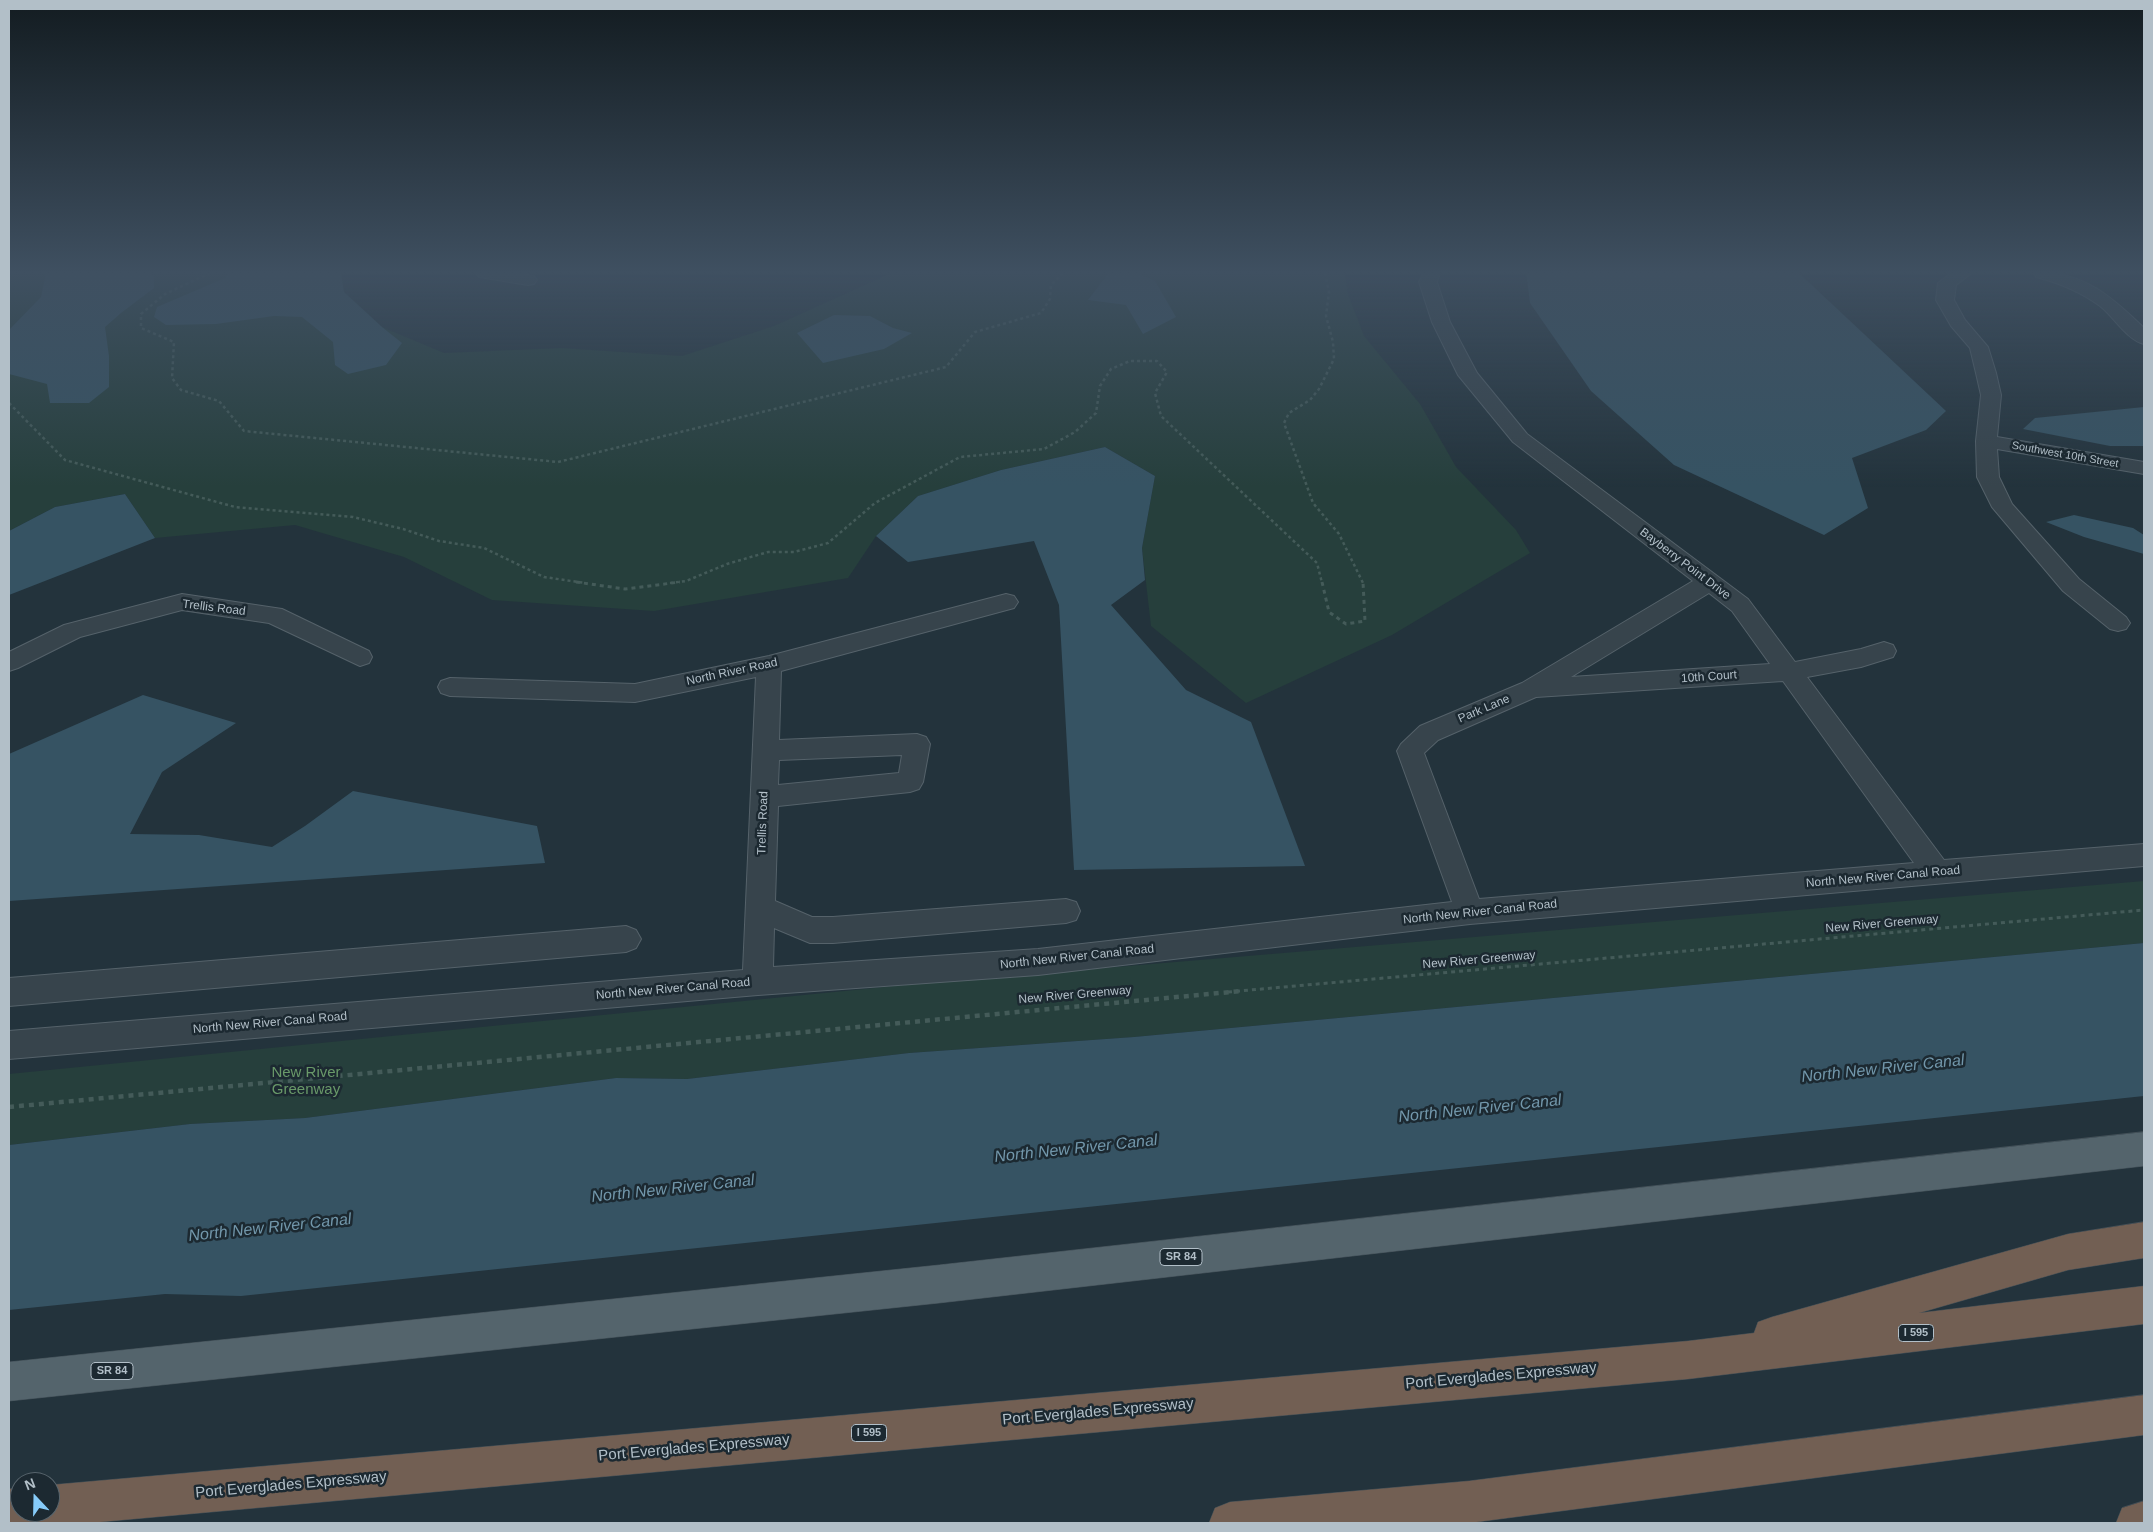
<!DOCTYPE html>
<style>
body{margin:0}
#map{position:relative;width:2153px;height:1532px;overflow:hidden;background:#23333c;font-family:Helvetica,sans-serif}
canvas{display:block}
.frame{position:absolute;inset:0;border:10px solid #b2bfc8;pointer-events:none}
.north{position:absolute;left:10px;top:1472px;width:50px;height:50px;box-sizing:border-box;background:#1c2931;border:1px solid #58656d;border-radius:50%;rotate:339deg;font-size:14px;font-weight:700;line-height:20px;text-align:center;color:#b2bfc8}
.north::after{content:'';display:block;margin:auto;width:18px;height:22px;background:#86cbf9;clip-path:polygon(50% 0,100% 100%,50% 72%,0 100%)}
</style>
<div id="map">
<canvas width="2153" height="1532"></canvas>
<div class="frame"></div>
<div class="north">N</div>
</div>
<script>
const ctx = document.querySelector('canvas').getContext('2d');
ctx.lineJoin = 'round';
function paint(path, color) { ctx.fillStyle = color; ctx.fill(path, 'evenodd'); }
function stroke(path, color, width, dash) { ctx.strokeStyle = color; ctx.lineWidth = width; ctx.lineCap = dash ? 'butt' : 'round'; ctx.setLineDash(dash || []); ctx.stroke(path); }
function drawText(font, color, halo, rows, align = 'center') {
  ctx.font = font + ' Helvetica,sans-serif'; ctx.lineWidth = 5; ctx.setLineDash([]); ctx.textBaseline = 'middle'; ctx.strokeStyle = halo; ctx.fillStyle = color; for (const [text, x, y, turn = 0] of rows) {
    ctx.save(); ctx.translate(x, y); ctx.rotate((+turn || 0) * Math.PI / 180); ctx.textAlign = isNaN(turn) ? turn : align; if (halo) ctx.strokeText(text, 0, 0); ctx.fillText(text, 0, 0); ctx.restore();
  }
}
const green = new Path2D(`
 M 9,273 L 341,273 L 344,292 L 382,327 L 444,353 L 561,348 L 682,356 L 774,326 L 891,273 L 1345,273 L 1348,294 L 1364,336 L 1420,404 L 1456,467 L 1516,530 L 1530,553 L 1392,635 L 1246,703 L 1151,626 L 1142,548 L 1155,476 L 1105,447 L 1001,470 L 918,496 L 876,536 L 848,578 L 654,611 L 492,600 L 404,557 L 295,525 L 155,538 L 125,494 L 55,507 L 9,531 Z
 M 2144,881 L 2144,943 L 1134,1037 L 909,1053 L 687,1079 L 616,1078 L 305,1118 L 190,1124 L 9,1145 L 9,1074 L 925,983 Z`);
const water = new Path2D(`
 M 46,273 L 148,273 L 154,276 L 154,288 L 121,313 L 105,327 L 109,356 L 109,387 L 89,403 L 50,403 L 47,384 L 9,374 L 9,330 L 41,297 Z
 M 229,273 L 341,273 L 344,292 L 382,327 L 402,343 L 386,365 L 348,374 L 335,365 L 333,342 L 302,317 L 274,316 L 216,324 L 166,325 L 154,317 L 157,307 L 225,278 Z
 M 1114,273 L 1137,273 L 1155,281 L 1176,317 L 1143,334 L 1126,305 L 1088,300 L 1108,274 Z
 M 1526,273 L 1799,273 L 1946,411 L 1926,430 L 1852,458 L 1868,508 L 1824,535 L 1674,465 L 1591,391 L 1530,303 Z
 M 834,315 L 870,316 L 893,328 L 912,333 L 884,349 L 823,363 L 797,333 Z
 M 2144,407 L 2144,446 L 2110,446 L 2023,429 L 2035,418 Z
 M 1105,447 L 1155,476 L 1142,548 L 1145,580 L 1111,605 L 1186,690 L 1251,722 L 1305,866 L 1074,870 L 1059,605 L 1034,541 L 908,562 L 876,536 L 918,496 L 1001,470 Z
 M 125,494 L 155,538 L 9,595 L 9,531 L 55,507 Z
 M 2074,515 L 2133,528 L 2144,535 L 2144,554 L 2084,537 L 2046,522 Z
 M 143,695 L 236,723 L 162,772 L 130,834 L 199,835 L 272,847 L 305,826 L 353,791 L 537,826 L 545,863 L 9,901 L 9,754 Z
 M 2144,943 L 2144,1096 L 241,1296 L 165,1294 L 9,1310 L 9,1145 L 190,1124 L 305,1118 L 616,1078 L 687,1079 L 909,1053 L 1134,1037 Z`);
const pathFar2 = new Path2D(`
 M 210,273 L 165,294 L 141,314 L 141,328 L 174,342 L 172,378 L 181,390 L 219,401 L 244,431 L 558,462 L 946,367 L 975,332 L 1041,313 L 1050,299 L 1051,285 L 1063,273
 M 1325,273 L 1329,292 L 1326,316 L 1333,342 L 1334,359 L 1319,389 L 1310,400 L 1289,413 L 1284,423 L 1313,503 L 1339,534 L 1363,583
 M 9,403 L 65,460 L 235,507 L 353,517 L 403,529 L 439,541 L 484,548 L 544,577 L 585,583
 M 670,583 L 686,581 L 727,564 L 768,552 L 794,552 L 828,543 L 875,503 L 960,457 L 1044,449 L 1075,432 L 1096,413 L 1100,386 L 1111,369 L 1130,361 L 1157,361 L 1167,372 L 1155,393 L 1161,416 L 1317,563 L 1322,583`);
const pathFar1 = new Path2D(`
 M 576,582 L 625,589 L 680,582
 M 1322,582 L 1329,612 L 1346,624 L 1365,621 L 1363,582
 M 1228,992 L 2144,910`);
const path = new Path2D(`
 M 9,1107 L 1241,991`);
const minor = new Path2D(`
 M 476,273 L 515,273 L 534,276 L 537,280 L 534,284 L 528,285 L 485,278 L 479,277 Z
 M 1423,273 L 1440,273 L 1437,282 L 1450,322 L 1477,373 L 1527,434 L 1748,599 L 1795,662 L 1861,649 L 1884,642 L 1893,645 L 1896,651 L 1893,657 L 1861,667 L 1807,677 L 1944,860 L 2144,844 L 2144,866 L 1470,924 L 1038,975 L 758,995 L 9,1059 L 9,1031 L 743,970 L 756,677 L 635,702 L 450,696 L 441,693 L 438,687 L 441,681 L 450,678 L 635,684 L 769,656 L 1006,594 L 1014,596 L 1018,602 L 1014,608 L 781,671 L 779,740 L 917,734 L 926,737 L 930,744 L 923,782 L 919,789 L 910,792 L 778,806 L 775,901 L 812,917 L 833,917 L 1066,899 L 1076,902 L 1080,911 L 1076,920 L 1066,923 L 833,943 L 810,943 L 774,928 L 773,967 L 1038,949 L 1452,902 L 1397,751 L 1401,744 L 1420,726 L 1522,683 L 1693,581 L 1513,442 L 1458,375 L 1432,322 L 1419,282 ZM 1709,593 L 1732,611 L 1770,664 L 1571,677 ZM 1783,681 L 1914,863 L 1479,899 L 1424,753 L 1438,740 L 1536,697 ZM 902,755 L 899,773 L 778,785 L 779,760 Z
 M 1951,273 L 1972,273 L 1956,285 L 1954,300 L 1965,320 L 1988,347 L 1996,373 L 2001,395 L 1997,437 L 2144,462 L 2144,474 L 1997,449 L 1999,477 L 2012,504 L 2079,579 L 2126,617 L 2130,623 L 2126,629 L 2118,631 L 2110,629 L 2063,591 L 1992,507 L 1977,477 L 1976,441 L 1981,395 L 1976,373 L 1970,348 L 1951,326 L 1936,300 L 1938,283 Z
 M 2033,273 C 2081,269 2112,297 2144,328 L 2144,344 C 2127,340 2114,317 2100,306 C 2081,292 2059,283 2036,277 Z
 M 182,594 L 282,609 L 369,651 L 372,657 L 369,663 L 360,666 L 269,623 L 182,610 L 80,637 L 18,668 L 9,671 L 9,652 L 64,625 Z
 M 626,926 L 636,930 L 641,939 L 636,948 L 626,952 L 9,1006 L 9,978 Z`);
const major = new Path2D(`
 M 2144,1132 L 2144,1166 L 939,1303 L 9,1401 L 9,1362 L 939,1265 Z`);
const highway = new Path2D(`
 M 2144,1222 L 2144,1258 L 2068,1270 L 1919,1313 L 2144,1286 L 2144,1324 L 1688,1379 L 89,1523 L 42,1523 L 36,1521 L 35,1523 L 9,1523 L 9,1489 L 20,1488 L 20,1512 L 50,1512 L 50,1485 L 1688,1341 L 1754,1333 L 1758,1322 L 1772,1317 L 2068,1234 Z
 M 2144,1395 L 2144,1435 L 1469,1523 L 1209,1523 L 1215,1508 L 1230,1502 L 1469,1481 Z
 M 2144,1501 L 2144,1523 L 2116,1523 L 2122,1508 Z`);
const farStreetnames = [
 ["Southwest 10th Street",2065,455,10]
];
const shields = [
 [1181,1257,42],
 [1916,1333,35],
 [112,1371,42],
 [869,1433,35]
];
const shieldNames = [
 ["SR 84",1181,1257],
 ["I 595",1916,1333],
 ["SR 84",112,1371],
 ["I 595",869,1433]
];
const streetNames = [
 ["Bayberry Point Drive",1685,564,37],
 ["Trellis Road",214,608,7],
 ["North River Road",732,672,-12],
 ["10th Court",1709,677,-4],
 ["Park Lane",1484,709,-23],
 ["Trellis Road",763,823,-88],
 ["North New River Canal Road",1883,877,-5],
 ["North New River Canal Road",1480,912,-6],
 ["New River Greenway",1882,924,-5],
 ["North New River Canal Road",1077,957,-6],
 ["New River Greenway",1479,960,-5],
 ["North New River Canal Road",673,989,-5],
 ["New River Greenway",1075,995,-5],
 ["North New River Canal Road",270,1023,-5]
];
const nearParknames = [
 ["New River",306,1073],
 ["Greenway",306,1090]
];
const nearStreetnames = [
 ["Port Everglades Expressway",1501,1376,-5],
 ["Port Everglades Expressway",1098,1412,-5],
 ["Port Everglades Expressway",694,1448,-5],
 ["Port Everglades Expressway",291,1485,-5]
];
const nearWaternames = [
 ["North New River Canal",1883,1069,-6],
 ["North New River Canal",1480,1109,-6],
 ["North New River Canal",1076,1149,-6],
 ["North New River Canal",673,1189,-6],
 ["North New River Canal",270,1228,-6]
];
paint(green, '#263f3c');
paint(water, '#365363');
stroke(minor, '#55626a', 2);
stroke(major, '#435058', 1);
stroke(highway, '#424f57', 1);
stroke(pathFar2, '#445b59', 2.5, [3, 3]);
stroke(pathFar1, '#445b59', 3, [4, 4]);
stroke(path, '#445b59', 4.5, [5, 5]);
paint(minor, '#37444c');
paint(major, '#54646c');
paint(highway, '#725f53');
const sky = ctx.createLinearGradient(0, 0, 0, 487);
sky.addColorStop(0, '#131c21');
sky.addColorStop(0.56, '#3f5061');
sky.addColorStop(1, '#3f506100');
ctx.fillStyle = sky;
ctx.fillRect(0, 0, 2153, 487);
drawText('11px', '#b2bfc8', '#1c2931', farStreetnames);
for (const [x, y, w] of shields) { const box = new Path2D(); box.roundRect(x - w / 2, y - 8.5, w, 17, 4); ctx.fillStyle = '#1c2931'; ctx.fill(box); stroke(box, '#b2bfc8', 1); }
drawText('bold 11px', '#b2bfc8', null, shieldNames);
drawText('12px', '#b2bfc8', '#1c2931', streetNames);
drawText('15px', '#699969', '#1c2931', nearParknames);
drawText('15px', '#b2bfc8', '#1c2931', nearStreetnames);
drawText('italic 16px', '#7297ab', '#1c2931', nearWaternames);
</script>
